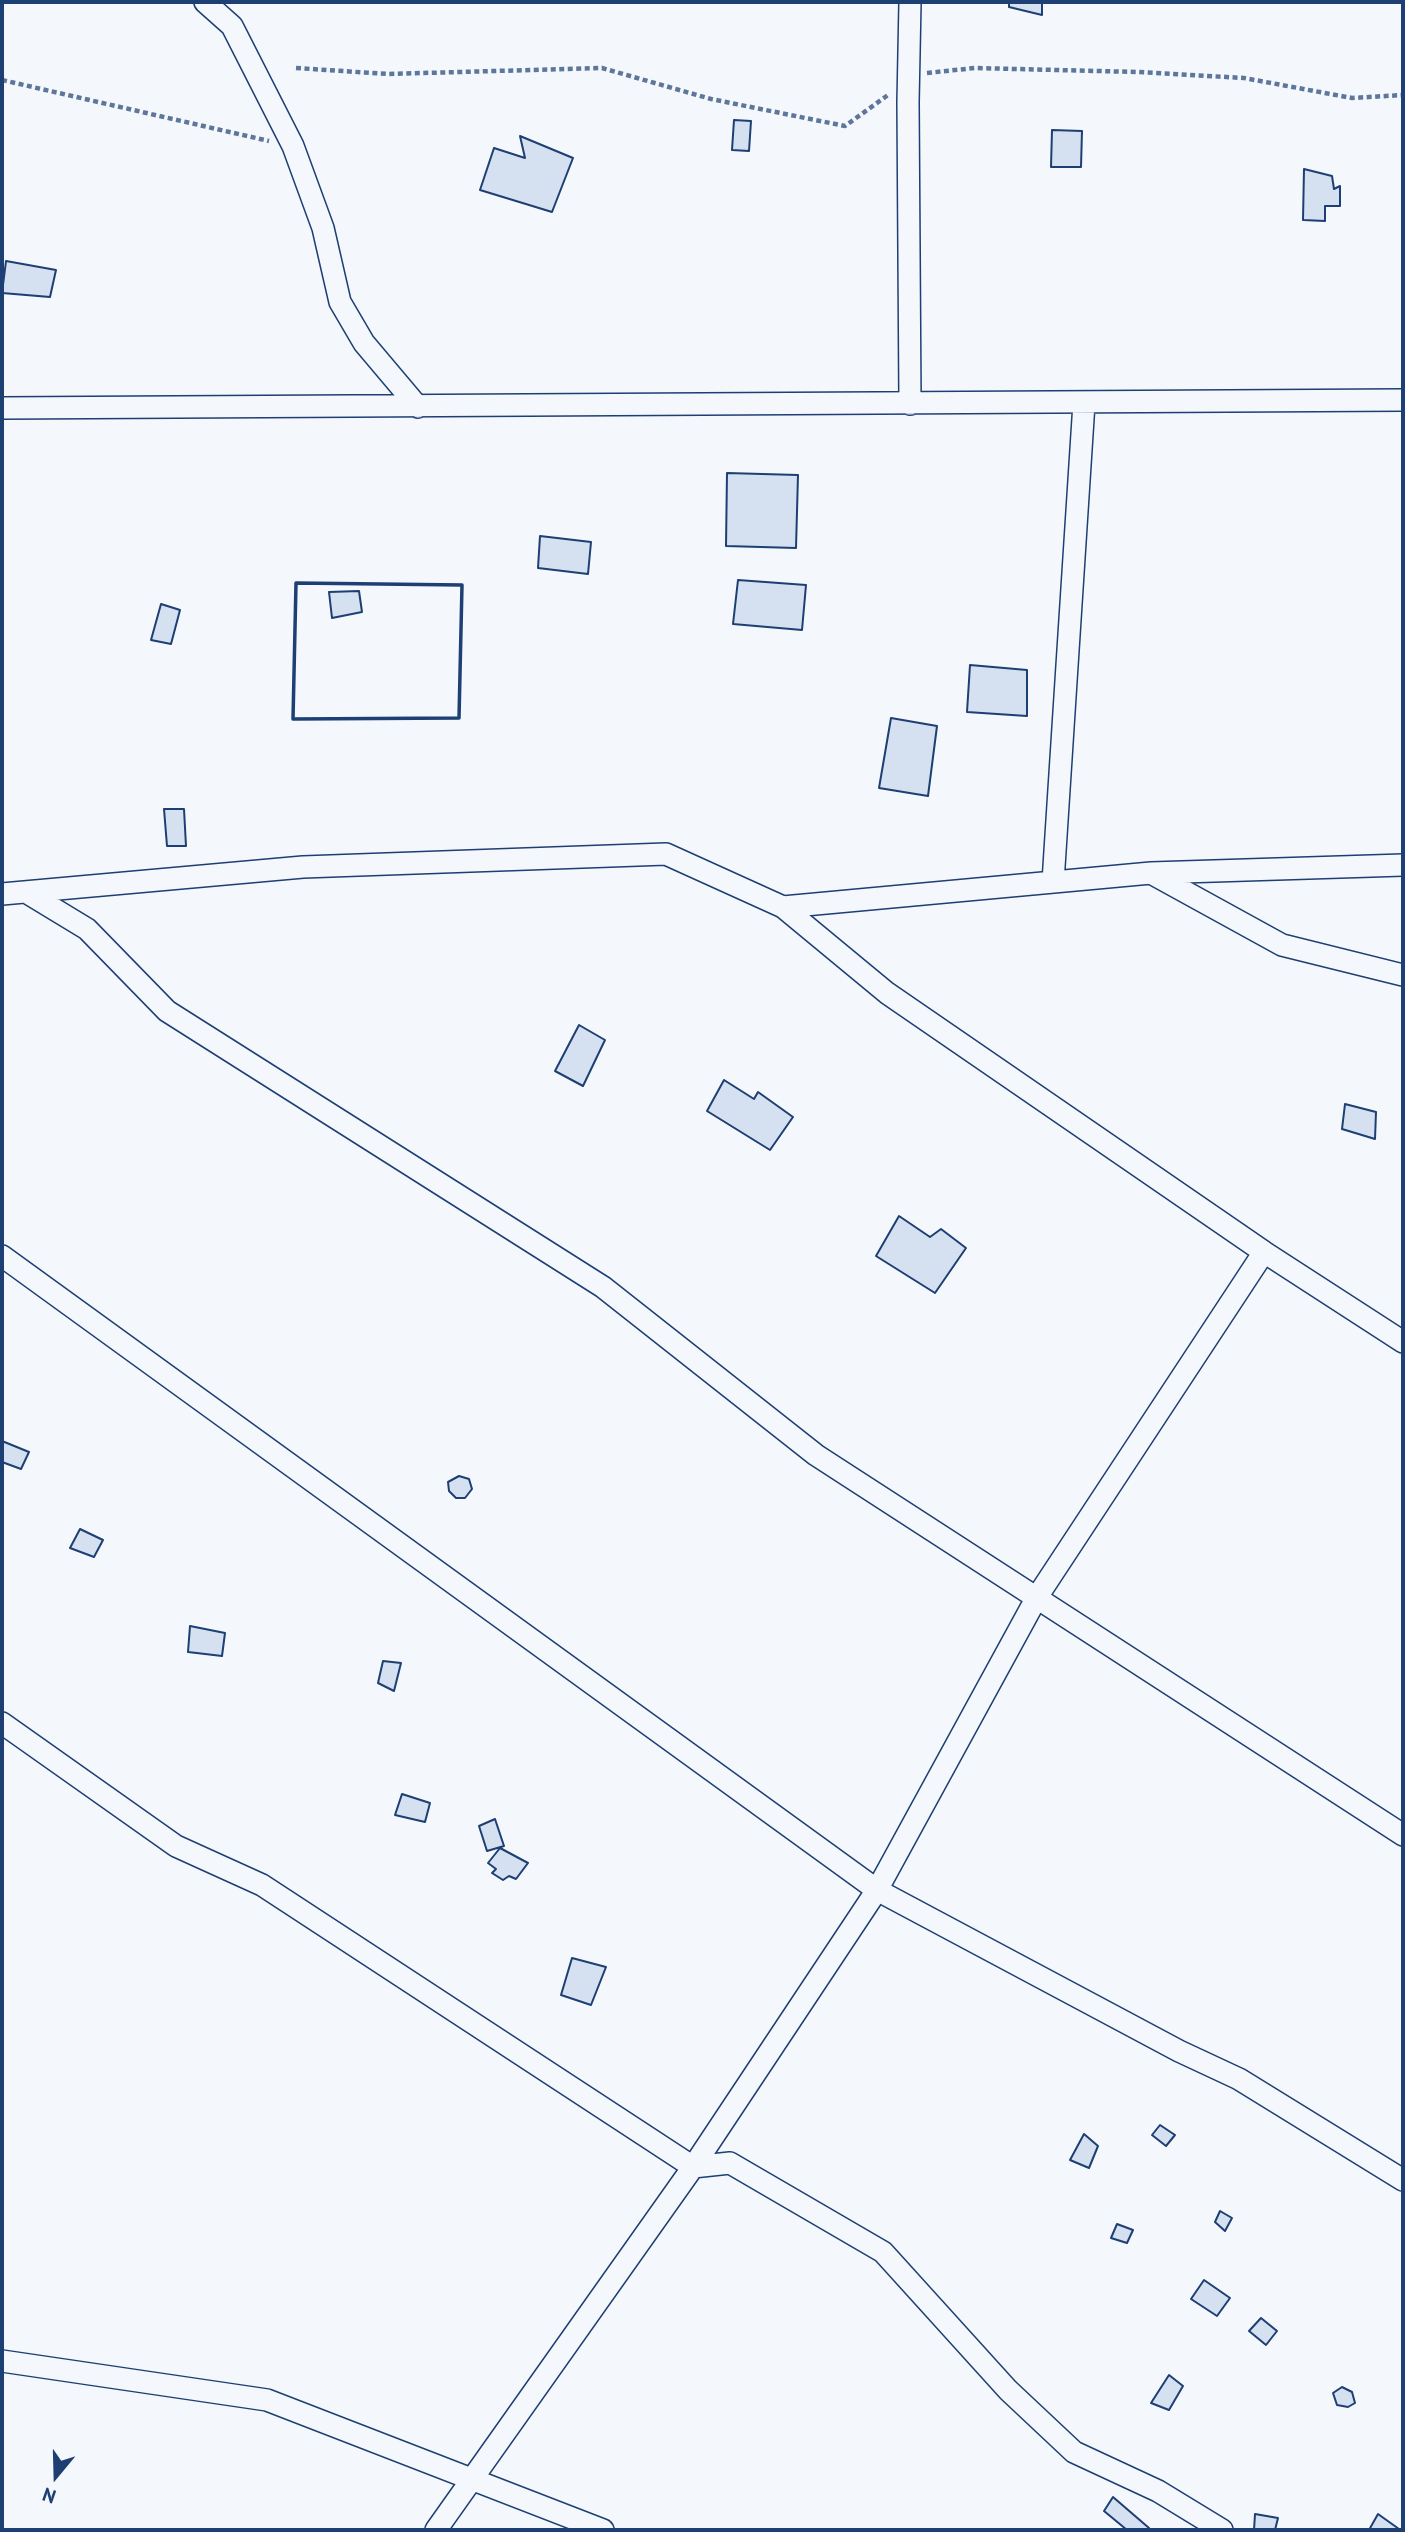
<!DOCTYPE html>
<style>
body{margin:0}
#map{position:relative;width:1405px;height:2532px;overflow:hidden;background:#f4f7fb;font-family:"PT Sans",sans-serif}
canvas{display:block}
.frame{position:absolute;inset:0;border:4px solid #1d3f73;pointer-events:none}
.north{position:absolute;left:21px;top:2441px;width:70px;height:70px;-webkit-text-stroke:5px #f4f7fb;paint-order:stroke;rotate:199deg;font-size:19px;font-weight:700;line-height:28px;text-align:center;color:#1d3f73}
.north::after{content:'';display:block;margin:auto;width:24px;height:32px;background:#1d3f73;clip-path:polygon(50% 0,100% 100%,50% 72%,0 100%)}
</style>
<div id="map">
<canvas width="1405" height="2532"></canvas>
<div class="frame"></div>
<div class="north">N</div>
</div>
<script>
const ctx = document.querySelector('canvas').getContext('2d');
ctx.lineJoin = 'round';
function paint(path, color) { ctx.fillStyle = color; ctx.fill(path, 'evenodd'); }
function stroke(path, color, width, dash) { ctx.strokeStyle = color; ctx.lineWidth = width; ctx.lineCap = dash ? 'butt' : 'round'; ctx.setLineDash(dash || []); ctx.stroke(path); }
const building = new Path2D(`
 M 1009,2 L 1042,2 L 1042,15 L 1009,7 Z
 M 734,120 L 751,121 L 749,151 L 732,150 Z
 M 1052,130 L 1082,131 L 1081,167 L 1051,167 Z
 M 520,136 L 573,158 L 552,212 L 480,190 L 494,148 L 525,158 Z
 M 1304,169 L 1332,176 L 1334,189 L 1340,186 L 1340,206 L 1325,206 L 1325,221 L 1303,220 Z
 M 6,261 L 56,270 L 50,297 L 2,293 Z
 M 727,473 L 798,475 L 796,548 L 726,546 Z
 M 540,536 L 591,542 L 588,574 L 538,568 Z
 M 738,580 L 806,585 L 802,630 L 733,624 Z
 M 359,591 L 362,612 L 332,618 L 329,592 Z
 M 161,604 L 180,610 L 171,644 L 151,640 Z
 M 970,665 L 1027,670 L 1027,716 L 967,712 Z
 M 891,718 L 937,726 L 928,796 L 879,788 Z
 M 164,809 L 184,809 L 186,846 L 167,846 Z
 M 579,1025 L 605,1040 L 583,1086 L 555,1071 Z
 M 724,1080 L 754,1099 L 758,1092 L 793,1117 L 770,1150 L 707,1111 Z
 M 1345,1104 L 1376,1112 L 1375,1139 L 1342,1129 Z
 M 899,1216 L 930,1237 L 941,1229 L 966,1248 L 935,1293 L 876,1256 Z
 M 2,1441 L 29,1452 L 21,1469 L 2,1462 Z
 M 459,1476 L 469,1479 L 472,1489 L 465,1498 L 456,1498 L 449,1491 L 448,1482 Z
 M 80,1529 L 103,1540 L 94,1557 L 70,1548 Z
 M 190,1626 L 225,1633 L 222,1656 L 188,1652 Z
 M 383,1661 L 401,1663 L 394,1691 L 378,1683 Z
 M 402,1794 L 430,1803 L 425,1822 L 395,1815 Z
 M 495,1819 L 504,1846 L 487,1851 L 479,1826 Z
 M 500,1848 L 528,1863 L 516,1879 L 509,1876 L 503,1880 L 492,1873 L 496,1869 L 488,1863 Z
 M 572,1958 L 606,1967 L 591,2005 L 561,1995 Z
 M 1160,2125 L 1175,2135 L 1166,2146 L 1152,2135 Z
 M 1084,2134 L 1098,2146 L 1089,2168 L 1070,2160 Z
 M 1220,2211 L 1232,2218 L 1225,2231 L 1215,2222 Z
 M 1117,2224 L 1133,2230 L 1127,2243 L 1111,2238 Z
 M 1204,2280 L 1230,2298 L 1217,2316 L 1191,2299 Z
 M 1261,2318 L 1277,2331 L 1266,2345 L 1249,2331 Z
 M 1169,2375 L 1183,2386 L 1169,2410 L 1151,2403 Z
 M 1342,2387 L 1352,2392 L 1355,2403 L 1348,2407 L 1337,2405 L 1333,2393 Z
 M 1113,2497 L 1149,2528 L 1148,2530 L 1127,2530 L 1104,2511 Z
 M 1255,2514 L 1278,2518 L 1275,2530 L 1254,2530 Z
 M 1378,2514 L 1399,2529 L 1398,2530 L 1369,2530 Z`);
const path = new Path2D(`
 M 296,68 L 388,74 L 602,68 L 711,99 L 845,126 L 888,95
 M 927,73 L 975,68 L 1139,72 L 1244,78 L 1352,98 L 1403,95
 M 2,80 L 269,141`);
const minor = new Path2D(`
 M 205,2 L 232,26 L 293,146 L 323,228 L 340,302 L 364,343 L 418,407
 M 910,2 L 908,102 L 910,404
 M 2,408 L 1403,400
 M 1151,873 L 1282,945 L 1403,975
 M 1053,882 L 1084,403
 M 26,892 L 87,929 L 167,1011 L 603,1287 L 816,1455 L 1403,1835
 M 2,894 L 303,867 L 666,854 L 783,907 L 1151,873 L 1403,865
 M 783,907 L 887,993 L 1264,1252 L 1403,1342
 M 2,1256 L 877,1890 L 1179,2051 L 1239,2079 L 1403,2180
 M 2,1723 L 176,1846 L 262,1885 L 693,2167 L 730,2163 L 883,2252 L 1008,2390 L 1074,2452 L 1158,2491 L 1222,2530
 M 2,2361 L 267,2400 L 603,2530
 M 436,2530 L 693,2167 L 877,1890 L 1037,1597 L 1264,1252`);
const wall = new Path2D(`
 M 296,583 L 462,585 L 459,718 L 293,719 Z`);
paint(building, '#d5e0f0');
stroke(building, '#1d3f73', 2);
stroke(minor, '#1d3f73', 24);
stroke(path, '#5e769c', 4.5, [5, 3.5]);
stroke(minor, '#f4f7fb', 21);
stroke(wall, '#1d3f73', 3.5);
</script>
